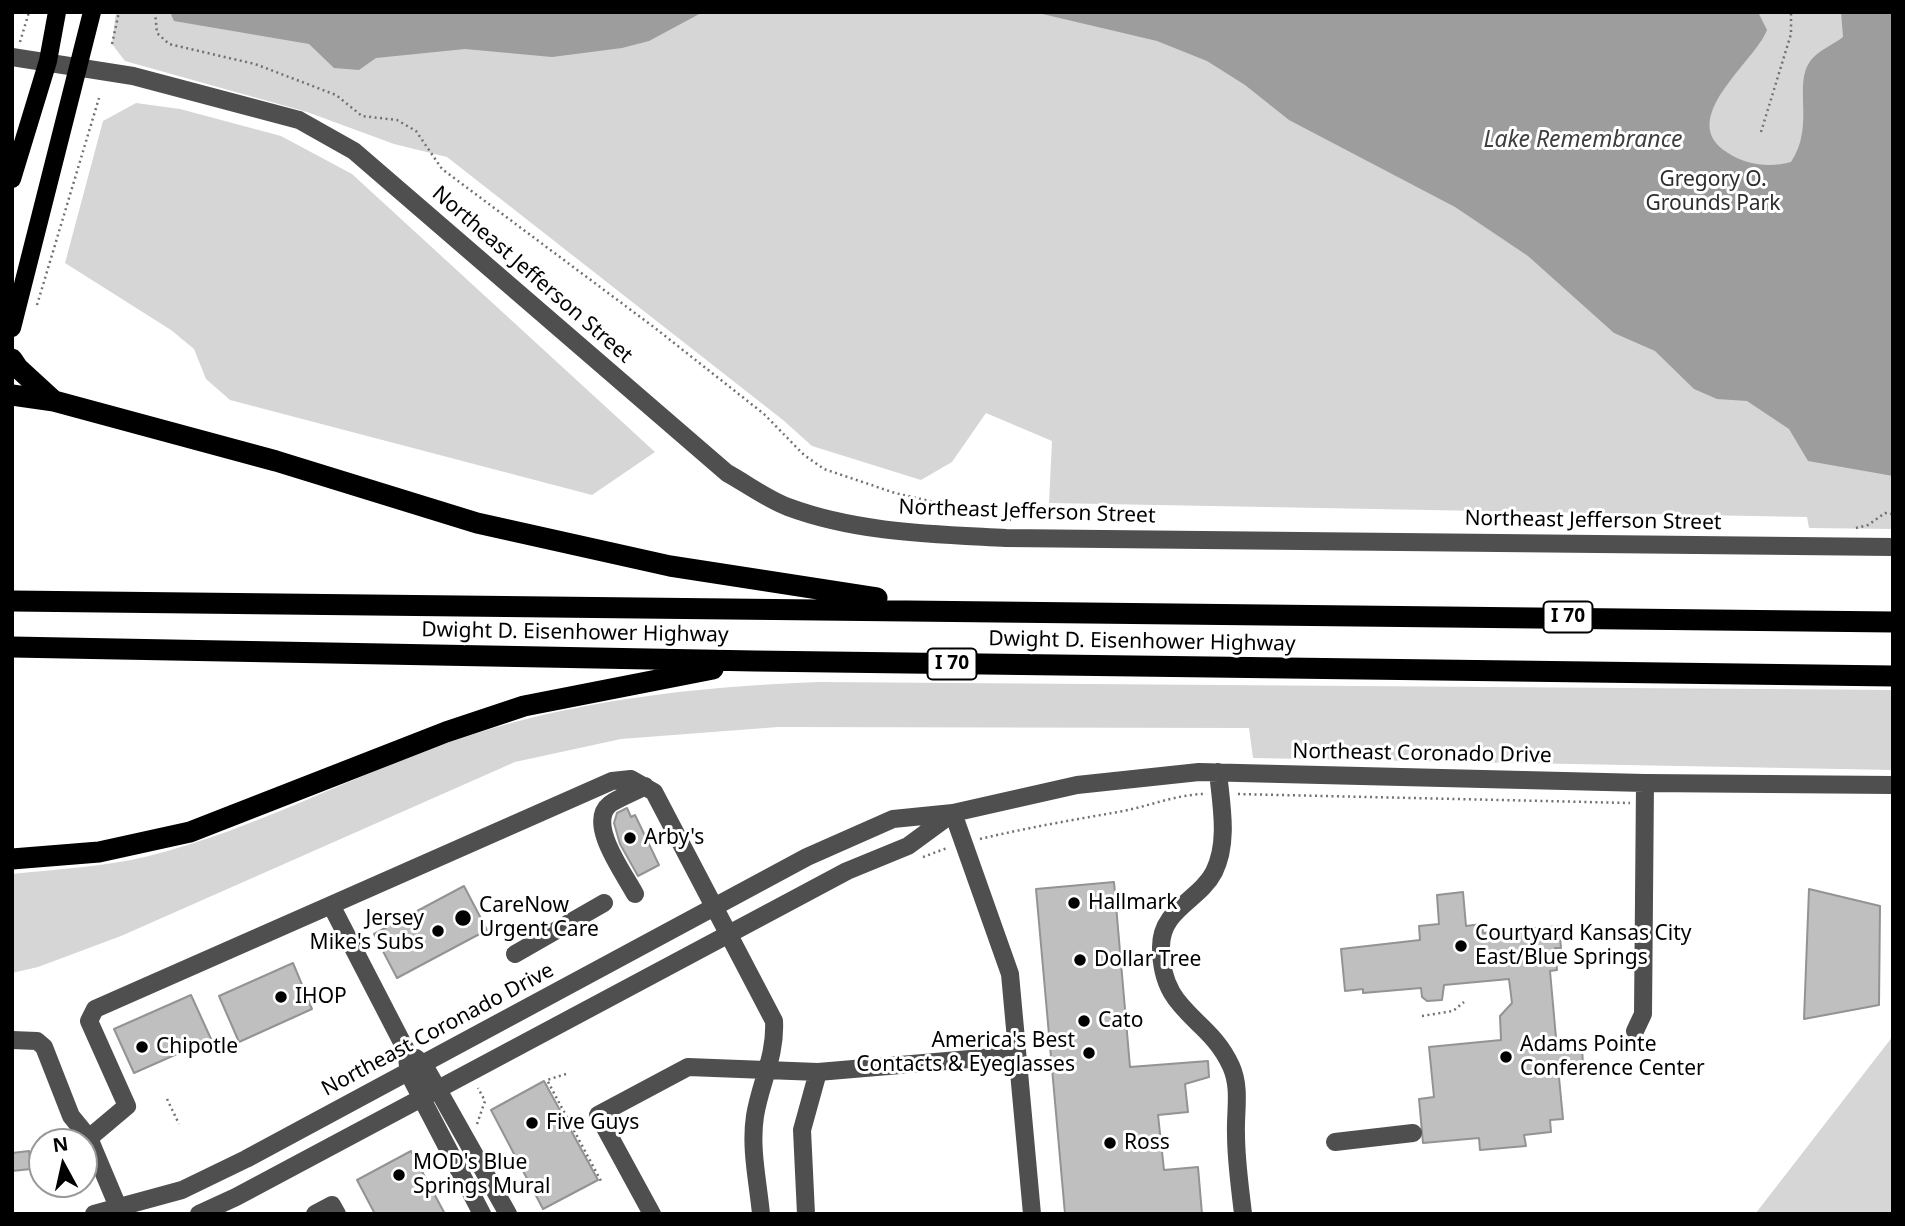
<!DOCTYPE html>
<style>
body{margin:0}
#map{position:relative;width:1905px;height:1226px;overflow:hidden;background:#fff;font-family:"Noto Sans",sans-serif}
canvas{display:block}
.frame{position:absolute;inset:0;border:14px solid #000;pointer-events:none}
.north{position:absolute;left:28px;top:1128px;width:70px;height:70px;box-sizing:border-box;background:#fff;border:2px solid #999;border-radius:50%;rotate:352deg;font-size:19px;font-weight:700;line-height:28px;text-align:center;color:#000}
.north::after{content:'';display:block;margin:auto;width:24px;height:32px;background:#000;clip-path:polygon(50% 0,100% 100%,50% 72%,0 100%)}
</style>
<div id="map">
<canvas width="1905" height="1226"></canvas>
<div class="frame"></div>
<div class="north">N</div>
</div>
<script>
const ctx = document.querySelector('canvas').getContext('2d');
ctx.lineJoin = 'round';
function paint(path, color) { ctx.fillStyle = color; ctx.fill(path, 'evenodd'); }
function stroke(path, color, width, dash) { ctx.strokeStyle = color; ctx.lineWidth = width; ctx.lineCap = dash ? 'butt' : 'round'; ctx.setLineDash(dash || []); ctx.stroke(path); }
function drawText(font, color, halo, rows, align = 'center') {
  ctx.font = font + ' "Noto Sans",sans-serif'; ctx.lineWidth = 6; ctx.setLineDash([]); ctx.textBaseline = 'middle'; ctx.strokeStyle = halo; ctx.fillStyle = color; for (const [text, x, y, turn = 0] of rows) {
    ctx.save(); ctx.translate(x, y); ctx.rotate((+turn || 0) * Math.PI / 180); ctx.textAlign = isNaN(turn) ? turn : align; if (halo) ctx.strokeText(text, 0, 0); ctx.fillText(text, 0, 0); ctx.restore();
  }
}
const green = new Path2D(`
 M 116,12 L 1893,12 L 1893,529 L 1809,528 L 1807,517 L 1049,503 L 1052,441 L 986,413 L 952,462 L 921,480 L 812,446 L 783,420 L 447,157 L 394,144 L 307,112 L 125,61 L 112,44 Z
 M 136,103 L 180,109 L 281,136 L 352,174 L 655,452 L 592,495 L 230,400 L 206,379 L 194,349 L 171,330 L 65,263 L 103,121 Z
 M 819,682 L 1893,690 L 1893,770 L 1253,758 L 1249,728 L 778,727 L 621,739 L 515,762 L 121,936 L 38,967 L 12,973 L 12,874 C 57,869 104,867 149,856 C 253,830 349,777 450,742 C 570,700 693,687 819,682 Z
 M 1893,1036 L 1893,1214 L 1755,1214 L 1759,1209 Z`);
const water = new Path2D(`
 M 170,12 L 703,12 L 649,41 L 622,48 L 552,57 L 465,49 L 376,58 L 359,70 L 334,68 L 309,44 L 174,21 Z
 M 1034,12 L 1758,12 L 1767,30 C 1755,62 1674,120 1728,153 C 1746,165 1770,168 1791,162 C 1816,125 1792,84 1811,60 C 1818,51 1834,44 1843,37 L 1841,12 L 1893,12 L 1893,476 L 1808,461 L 1789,429 L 1747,401 L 1717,399 L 1694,389 L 1655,351 L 1614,333 L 1528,256 L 1455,207 L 1289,120 L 1245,85 L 1207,61 L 1157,41 Z`);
const building = new Path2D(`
 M 627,808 L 631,817 L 635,815 L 659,865 L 638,876 L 620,844 L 614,823 L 617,813 Z
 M 1114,882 L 1130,1067 L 1208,1061 L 1209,1077 L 1185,1084 L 1188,1112 L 1158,1115 L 1164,1170 L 1198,1167 L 1202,1214 L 1065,1214 L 1036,889 Z
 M 464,886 L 487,930 L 397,978 L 374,934 Z
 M 1809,889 L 1880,906 L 1879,1005 L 1804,1019 Z
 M 1463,892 L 1466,926 L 1482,924 L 1483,933 L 1559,926 L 1561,948 L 1555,948 L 1557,970 L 1550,971 L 1557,1049 L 1582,1047 L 1583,1065 L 1558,1067 L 1563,1119 L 1550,1120 L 1551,1132 L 1524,1135 L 1526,1146 L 1480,1150 L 1479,1138 L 1423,1143 L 1419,1099 L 1434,1097 L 1429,1047 L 1501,1040 L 1500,1016 L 1512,1003 L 1509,979 L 1444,985 L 1442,1000 L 1427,1001 L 1422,997 L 1421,988 L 1363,993 L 1363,989 L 1345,991 L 1341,949 L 1420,940 L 1419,926 L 1439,924 L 1437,895 Z
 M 293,963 L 312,1009 L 239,1042 L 219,996 Z
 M 191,995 L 211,1039 L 134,1073 L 114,1029 Z
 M 544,1081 L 598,1180 L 543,1209 L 491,1110 Z
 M 29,1151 L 31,1169 L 12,1171 L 12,1153 Z
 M 411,1151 L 445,1214 L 375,1214 L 357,1180 Z`);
const path = new Path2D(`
 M 155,12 L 157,33 L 169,44 L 255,64 L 336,95 L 362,116 L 397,120 L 416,131 L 442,169 L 655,328 L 764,414 L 804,455 L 824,469 L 895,493 L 1011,520
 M 20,42 L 29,12
 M 112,44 L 119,12
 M 1761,132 L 1791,34 L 1791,12
 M 37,305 L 99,98
 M 1856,528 L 1868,525 L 1885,513 L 1893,514
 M 1238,794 L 1630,803
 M 980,839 C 1026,828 1072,820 1118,812 C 1147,807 1174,795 1203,794
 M 923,857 L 947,848
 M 1422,1016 L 1453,1011 L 1464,1002
 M 566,1074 L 547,1080 L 601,1181
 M 167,1099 L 179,1124
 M 477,1124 L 485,1101 L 478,1088`);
const minor = new Path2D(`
 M 12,57 L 133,76 L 299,120 L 354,151 L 727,473 C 747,484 767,499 788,507 C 858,533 933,534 1006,538 L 1893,547
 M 1218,772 C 1221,804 1229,842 1214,872 C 1199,901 1161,909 1161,947 C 1161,1014 1208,1015 1231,1066 C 1241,1088 1235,1112 1236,1134 C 1236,1161 1240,1187 1243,1214
 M 953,813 L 1010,974 L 1032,1214
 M 635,894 C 624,873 586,823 610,804 C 620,797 635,792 645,786
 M 331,905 L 612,781 L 631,779 L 654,792 L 774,1021 C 776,1056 760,1084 755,1116 C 750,1148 758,1182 761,1214
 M 515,954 L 604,903
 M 1635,1031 L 1643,1014 L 1645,783
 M 12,1040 L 37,1041 L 44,1047 L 71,1116 L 89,1138 L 121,1214
 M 416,1058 L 424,1065 L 508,1214
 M 89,1138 L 127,1106 L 89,1021 L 95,1009 L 331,905 L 406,1050 L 409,1074 L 482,1214
 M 1335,1142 L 1413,1133
 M 94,1214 L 182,1190 L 246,1159 L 807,857 L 893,819 L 953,813 L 1077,785 L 1199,772 L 1645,783 L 1893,785
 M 199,1214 L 236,1197 L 847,871 L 908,846 L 953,813
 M 315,1214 L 332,1205 L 337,1214
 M 652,1214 L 598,1115 L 688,1067 L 818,1072 L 1017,1055
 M 806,1214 L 802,1130 L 818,1072`);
const major = new Path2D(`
 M 12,179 L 48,61 L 57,12
 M 12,328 L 92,12`);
const highway = new Path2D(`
 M 12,359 L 18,368 L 54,401
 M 12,395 L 54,401 L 276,461 L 477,523 L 670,566 L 877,598
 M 12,601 L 1893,622
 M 12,647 L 755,661 L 1893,676
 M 12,859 L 99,852 L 190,832 L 446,732 L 524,706 L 713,669`);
const markers = [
 [630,838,7,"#000"],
 [1074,903,7,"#000"],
 [463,918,9,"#000"],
 [438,931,7,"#000"],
 [1461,946,7,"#000"],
 [1080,960,7,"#000"],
 [281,997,7,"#000"],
 [1084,1021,7,"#000"],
 [142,1047,7,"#000"],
 [1089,1053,7,"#000"],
 [1506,1057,7,"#000"],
 [532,1123,7,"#000"],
 [1110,1143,7,"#000"],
 [399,1175,7,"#000"]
];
const shields = [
 [1568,617,49],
 [952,664,49]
];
const shieldNames = [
 ["I 70",1568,617],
 ["I 70",952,664]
];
const parkNames = [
 ["Gregory O.",1713,180],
 ["Grounds Park",1713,204]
];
const streetNames = [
 ["Northeast Jefferson Street",532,275,41],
 ["Northeast Jefferson Street",1027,512,2],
 ["Northeast Jefferson Street",1593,521,1],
 ["Dwight D. Eisenhower Highway",575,633,1],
 ["Dwight D. Eisenhower Highway",1142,642,1],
 ["Northeast Coronado Drive",1422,754,1],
 ["Northeast Coronado Drive",438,1030,-28]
];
const poiNames = [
 ["Arby's",644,838],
 ["Hallmark",1088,903],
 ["CareNow",479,906],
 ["Urgent Care",479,930],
 ["Jersey",424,919,"right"],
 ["Mike's Subs",424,943,"right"],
 ["Courtyard Kansas City",1475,934],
 ["East/Blue Springs",1475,958],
 ["Dollar Tree",1094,960],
 ["IHOP",295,997],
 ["Cato",1098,1021],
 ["America's Best",1075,1041,"right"],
 ["Contacts & Eyeglasses",1075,1065,"right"],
 ["Adams Pointe",1520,1045],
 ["Conference Center",1520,1069],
 ["Chipotle",156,1047],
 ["Five Guys",546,1123],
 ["Ross",1124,1143],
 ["MOD's Blue",413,1163],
 ["Springs Mural",413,1187]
];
const waterNames = [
 ["Lake Remembrance",1583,140]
];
paint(green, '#d6d6d6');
paint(water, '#9d9d9d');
paint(building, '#bfbfbf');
stroke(building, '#939393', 2);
stroke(path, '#717171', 2.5, [2, 3.5]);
stroke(minor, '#4f4f4f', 18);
stroke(major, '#000', 18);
stroke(highway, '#000', 21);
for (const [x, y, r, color] of markers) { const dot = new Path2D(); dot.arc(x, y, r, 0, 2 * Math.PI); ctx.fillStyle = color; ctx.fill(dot); stroke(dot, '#fff', 2.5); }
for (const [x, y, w] of shields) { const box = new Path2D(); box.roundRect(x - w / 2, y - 15.5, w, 31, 5); ctx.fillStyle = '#fff'; ctx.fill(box); stroke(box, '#000', 2); }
drawText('bold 19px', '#000', null, shieldNames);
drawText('21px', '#2d2d2d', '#fff', parkNames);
drawText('21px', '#000', '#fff', streetNames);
drawText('21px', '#000', '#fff', poiNames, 'left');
drawText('italic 23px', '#3e3e3e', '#fff', waterNames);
</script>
